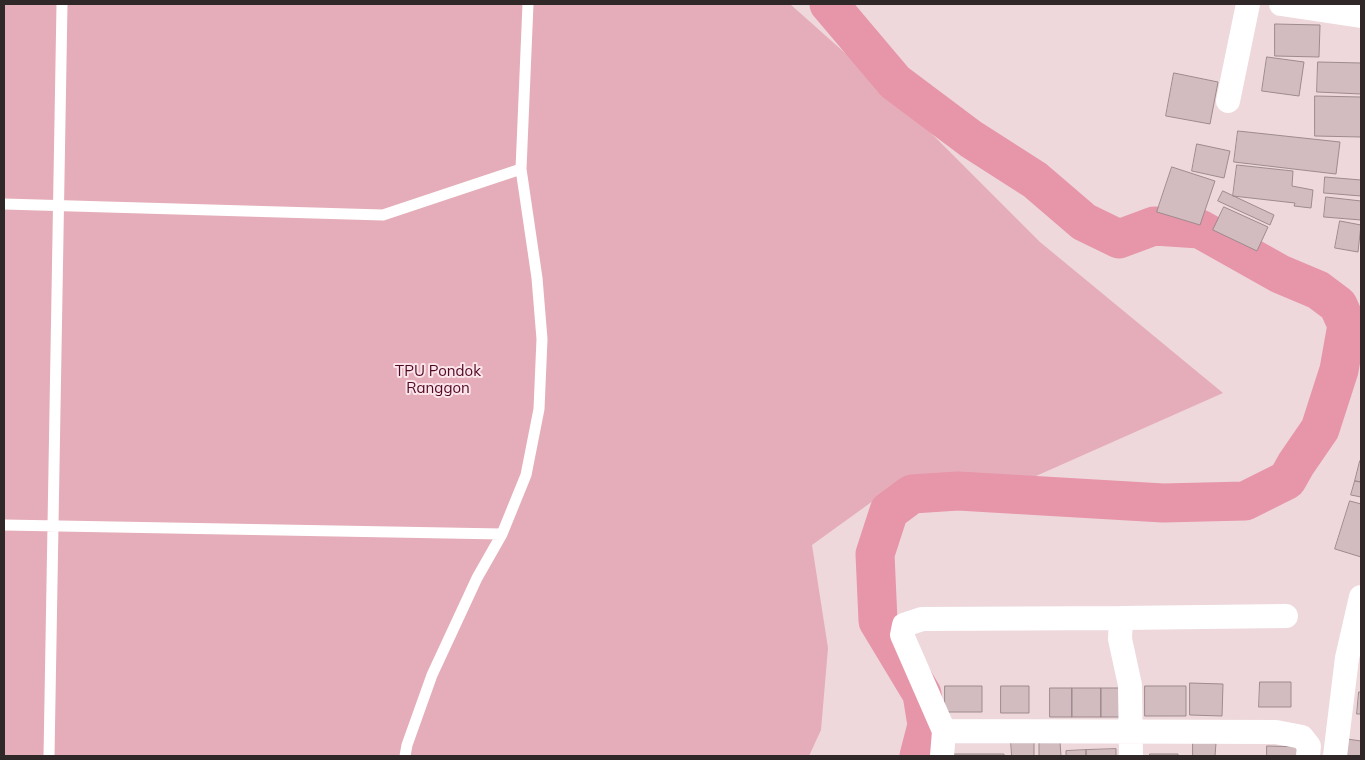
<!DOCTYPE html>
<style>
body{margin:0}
#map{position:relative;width:1365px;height:760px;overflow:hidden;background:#eed8dc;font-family:Mulish,sans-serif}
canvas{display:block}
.frame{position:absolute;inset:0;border:5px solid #2f2728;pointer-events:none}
</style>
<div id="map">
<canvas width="1365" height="760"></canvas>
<div class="frame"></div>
</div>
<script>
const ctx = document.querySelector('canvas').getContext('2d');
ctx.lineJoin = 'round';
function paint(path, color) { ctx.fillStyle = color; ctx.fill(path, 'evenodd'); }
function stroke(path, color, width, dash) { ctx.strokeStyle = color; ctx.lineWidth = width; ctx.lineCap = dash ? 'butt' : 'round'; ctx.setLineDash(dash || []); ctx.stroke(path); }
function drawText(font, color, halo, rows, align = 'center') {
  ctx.font = font + ' Mulish,sans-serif'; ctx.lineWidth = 4; ctx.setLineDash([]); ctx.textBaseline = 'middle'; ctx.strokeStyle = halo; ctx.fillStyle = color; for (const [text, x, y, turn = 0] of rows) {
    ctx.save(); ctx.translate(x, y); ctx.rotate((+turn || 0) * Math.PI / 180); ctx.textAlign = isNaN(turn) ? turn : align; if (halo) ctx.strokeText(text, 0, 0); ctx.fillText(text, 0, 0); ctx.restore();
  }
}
const green = new Path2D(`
 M 4,4 L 790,4 L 899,101 L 1040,242 L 1223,393 L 1027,480 L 902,480 L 812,545 L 828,648 L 821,730 L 809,756 L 4,756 Z`);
const river = new Path2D(`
 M 829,4 L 895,82 L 971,139 L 1035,180 L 1084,222 L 1119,239 L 1154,226 L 1200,229 L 1280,274 L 1318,290 L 1338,305 L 1347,325 L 1339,370 L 1320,429 L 1296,464 L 1287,480 L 1245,501 L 1163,503 L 958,491 L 912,494 L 889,511 L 875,554 L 878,621 L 922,694 L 927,725 L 919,756`);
const building = new Path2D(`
 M 1275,24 L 1320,25 L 1319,57 L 1275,56 Z
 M 1267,57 L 1304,62 L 1299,96 L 1262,91 Z
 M 1318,62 L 1361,63 L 1361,94 L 1317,92 Z
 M 1174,73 L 1218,82 L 1210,124 L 1166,116 Z
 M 1315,96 L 1361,97 L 1361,137 L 1315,136 Z
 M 1238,131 L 1340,142 L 1336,174 L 1234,162 Z
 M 1197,144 L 1230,151 L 1224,178 L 1192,171 Z
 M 1237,165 L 1293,171 L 1292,186 L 1313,190 L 1311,208 L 1294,206 L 1295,203 L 1233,196 Z
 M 1172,167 L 1215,181 L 1200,225 L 1157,212 Z
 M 1325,177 L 1361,180 L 1361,196 L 1324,193 Z
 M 1223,191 L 1274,215 L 1270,225 L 1218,201 Z
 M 1326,197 L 1361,201 L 1361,220 L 1324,217 Z
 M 1224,207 L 1268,227 L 1257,251 L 1213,230 Z
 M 1340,221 L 1361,225 L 1358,252 L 1335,248 Z
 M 1360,461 L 1361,462 L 1361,482 L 1355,481 Z
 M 1355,481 L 1361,482 L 1361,497 L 1351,495 Z
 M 1350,501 L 1361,504 L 1361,557 L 1335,549 Z
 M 1260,682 L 1291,682 L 1291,707 L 1259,707 Z
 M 1190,683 L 1223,684 L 1222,716 L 1190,715 Z
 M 945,686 L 982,686 L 982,712 L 945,712 Z
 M 1001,686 L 1029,686 L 1029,713 L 1001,713 Z
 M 1145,686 L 1186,686 L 1186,716 L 1145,716 Z
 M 1050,688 L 1072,688 L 1072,717 L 1050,717 Z
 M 1072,688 L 1101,688 L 1101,717 L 1072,717 Z
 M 1101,688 L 1128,688 L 1128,717 L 1101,717 Z
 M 1359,692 L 1361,692 L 1361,714 L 1357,714 Z
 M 1347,739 L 1361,741 L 1361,756 L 1345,756 Z
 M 1011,741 L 1034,741 L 1034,756 L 1012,756 Z
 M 1060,742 L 1061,756 L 1039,756 L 1039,743 Z
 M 1193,742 L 1216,743 L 1215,756 L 1193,756 Z
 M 1267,746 L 1304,747 L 1303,756 L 1267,756 Z
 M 1116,749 L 1116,756 L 1086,756 L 1086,750 Z
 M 1086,750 L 1086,756 L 1066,756 L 1066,751 Z
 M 951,754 L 1004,754 L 1004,756 L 951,756 Z
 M 1150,754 L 1178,754 L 1178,756 L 1150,756 Z`);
const service = new Path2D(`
 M 4,204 L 383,215 L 521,169
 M 4,525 L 502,534
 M 49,756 L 62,4
 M 405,756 L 407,745 L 432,675 L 477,578 L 502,534 L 526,475 L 539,409 L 542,339 L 537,278 L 521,169 L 528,4`);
const minor = new Path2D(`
 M 1281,4 L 1361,16
 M 1228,101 L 1248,4
 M 1121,618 L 1286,616
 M 944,731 L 902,635 L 904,625 L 922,619 L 1121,618 L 1120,639 L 1130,685 L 1131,756
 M 942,756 L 944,731 L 1276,732 L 1302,737 L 1309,746 L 1308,756
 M 1335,756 L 1347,658 L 1361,597`);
const parkNames = [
 ["TPU Pondok",438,371],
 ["Ranggon",438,388]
];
paint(green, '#e5adb9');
stroke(river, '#e795a8', 39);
paint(building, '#d2bcc0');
stroke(building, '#9e8a8e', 1);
stroke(service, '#fff', 11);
stroke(minor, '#fff', 24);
drawText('15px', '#510824', '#fce5ea', parkNames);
</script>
